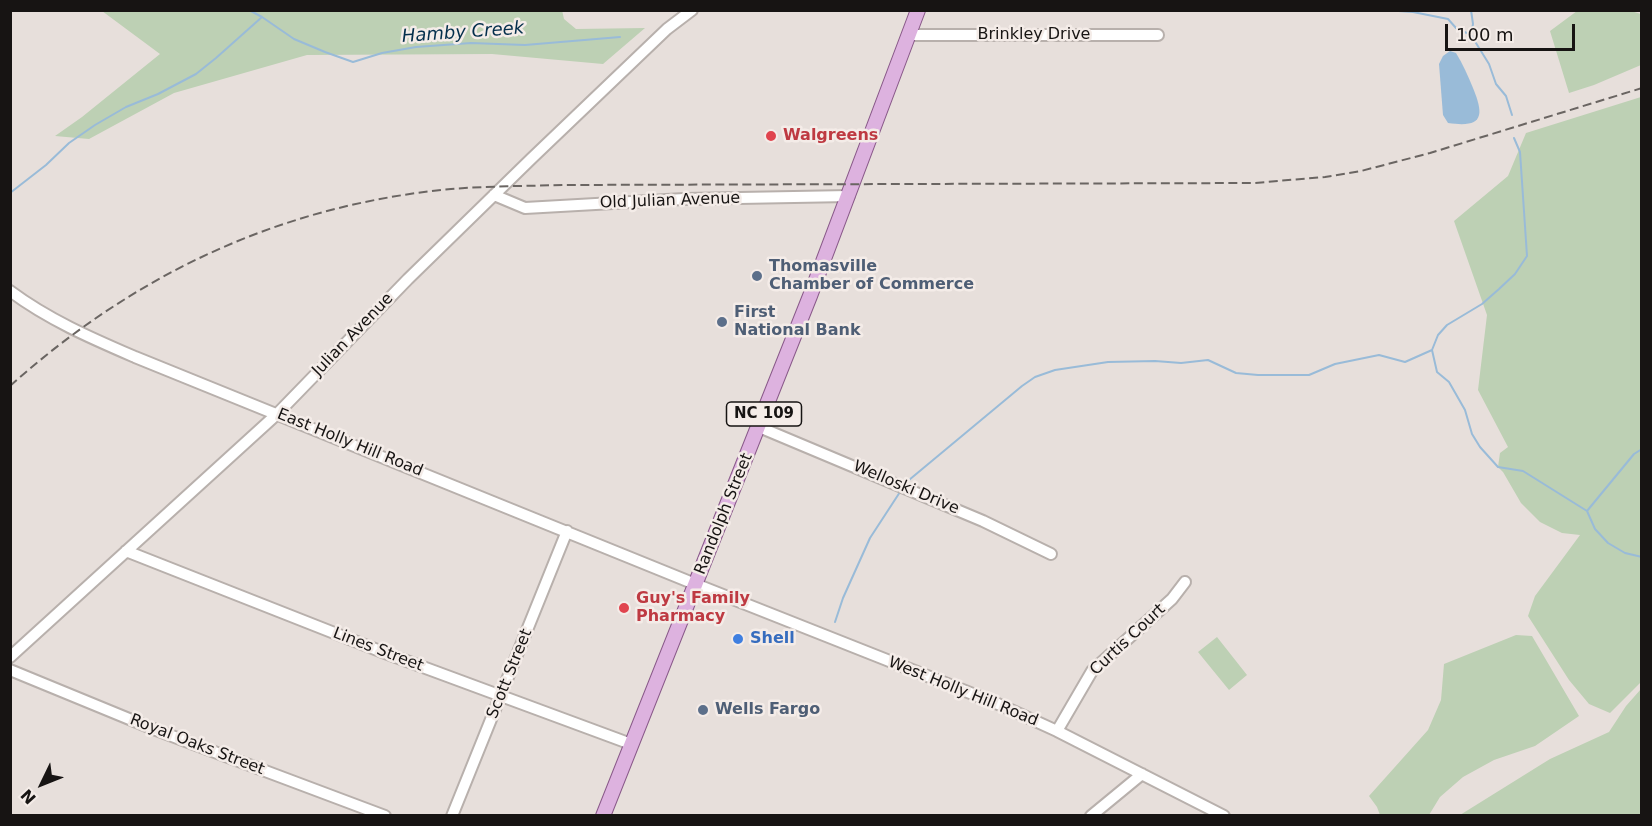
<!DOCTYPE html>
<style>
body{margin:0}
#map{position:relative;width:1652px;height:826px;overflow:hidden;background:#e7dfdb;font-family:"DejaVu Sans",sans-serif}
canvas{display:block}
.frame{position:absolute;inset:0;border:12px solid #171413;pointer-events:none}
.north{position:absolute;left:12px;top:754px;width:60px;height:60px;-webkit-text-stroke:4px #f4ece8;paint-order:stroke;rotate:227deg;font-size:16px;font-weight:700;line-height:24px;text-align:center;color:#171413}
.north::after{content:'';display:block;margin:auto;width:21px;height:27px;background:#171413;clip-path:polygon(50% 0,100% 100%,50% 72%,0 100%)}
.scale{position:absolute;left:1445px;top:24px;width:130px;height:27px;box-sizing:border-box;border:3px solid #171413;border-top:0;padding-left:8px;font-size:18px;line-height:21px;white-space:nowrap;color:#171413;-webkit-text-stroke:4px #f4ece8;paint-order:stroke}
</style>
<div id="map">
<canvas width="1652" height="826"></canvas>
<div class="frame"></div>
<div class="north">N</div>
<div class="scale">100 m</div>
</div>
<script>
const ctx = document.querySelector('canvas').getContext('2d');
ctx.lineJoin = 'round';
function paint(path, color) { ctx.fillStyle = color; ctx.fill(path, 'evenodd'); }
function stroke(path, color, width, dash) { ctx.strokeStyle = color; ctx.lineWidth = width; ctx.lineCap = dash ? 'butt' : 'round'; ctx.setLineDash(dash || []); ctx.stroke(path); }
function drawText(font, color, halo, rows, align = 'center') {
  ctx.font = font + ' "DejaVu Sans",sans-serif'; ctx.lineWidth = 5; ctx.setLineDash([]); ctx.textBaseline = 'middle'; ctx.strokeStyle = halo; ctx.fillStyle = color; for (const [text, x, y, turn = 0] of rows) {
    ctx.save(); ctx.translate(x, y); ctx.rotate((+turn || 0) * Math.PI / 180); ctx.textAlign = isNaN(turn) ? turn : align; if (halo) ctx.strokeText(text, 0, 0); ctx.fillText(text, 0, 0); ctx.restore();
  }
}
const green = new Path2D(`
 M 562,10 L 564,19 L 576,29 L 645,28 L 603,64 L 492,54 L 307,55 L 174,93 L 89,139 L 55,136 L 82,117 L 160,54 L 102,11 Z
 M 1577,11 L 1631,11 L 1641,14 L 1641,65 L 1594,85 L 1569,93 L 1550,31 Z
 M 1641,97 L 1641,682 L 1610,713 L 1589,704 L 1569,680 L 1528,616 L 1535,596 L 1580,535 L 1562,533 L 1540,522 L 1521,503 L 1503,472 L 1498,467 L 1500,453 L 1508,447 L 1478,390 L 1487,315 L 1454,221 L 1508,176 L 1526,133 Z
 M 1516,635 L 1532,636 L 1579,716 L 1535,746 L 1494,760 L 1463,777 L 1440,797 L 1429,815 L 1380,815 L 1377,807 L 1369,796 L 1428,730 L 1441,700 L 1444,664 Z
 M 1217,637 L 1247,675 L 1229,690 L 1198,652 Z
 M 1641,689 L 1641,815 L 1460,815 L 1550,759 L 1609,732 L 1626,706 Z`);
const water = new Path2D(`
 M 1450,51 L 1456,53 C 1463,64 1468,76 1473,88 C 1485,117 1482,128 1448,123 L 1443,115 L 1439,64 L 1443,56 Z`);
const stream = new Path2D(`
 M 249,10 L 262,17 L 294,39 L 325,52 L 353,62 L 382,53 L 416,47 L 471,43 L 525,45 L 620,37
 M 1384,10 L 1413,12 L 1448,19 L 1456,28 L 1471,35 L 1489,64 L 1496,84 L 1506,96 L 1512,115
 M 1471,10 L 1473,24 L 1471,34
 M 1514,138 L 1520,152 L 1527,256 L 1515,274 L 1499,289 L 1482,304 L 1447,325 L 1438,335 L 1432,350 L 1437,372 L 1449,382 L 1465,410 L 1472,434 L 1480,447 L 1498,467 L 1523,471 L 1587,511 L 1595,529 L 1608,543 L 1625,553 L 1642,557
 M 10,193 L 46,165 L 69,143 L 95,125 L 126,107 L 158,94 L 196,74 L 216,58 L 262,17
 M 909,480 L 1022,386 L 1035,377 L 1055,370 L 1108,362 L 1155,361 L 1181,363 L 1208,360 L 1236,373 L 1258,375 L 1309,375 L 1335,364 L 1379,355 L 1405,362 L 1432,350
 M 1587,511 L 1634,454 L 1642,449
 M 835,622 L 843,598 L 870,538 L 900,492`);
const minor = new Path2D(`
 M 910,35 L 1158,35
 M 494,195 L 525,208 L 684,199 L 849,196
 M 10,291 C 49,320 91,338 135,357 L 695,584 L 998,704 L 1057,731 L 1224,816
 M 759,427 L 983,521 L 1051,554
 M 126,551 L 385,653 L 631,744
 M 10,657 L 277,414 L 408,279 L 532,158 L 667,29 L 692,10
 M 10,670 L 156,730 L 385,816
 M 1057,731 L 1092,671 L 1172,599 L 1185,582
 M 452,816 L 567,531
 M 1091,816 L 1142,774`);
const major = new Path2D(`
 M 603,816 L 810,296 L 918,10`);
const rail = new Path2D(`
 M 10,386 C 136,273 282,205 451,189 C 488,186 527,186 564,185 L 1254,183 L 1325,177 L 1361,171 L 1430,153 L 1642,88`);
const markers = [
 [771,136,6,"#e0444e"],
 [757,276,6,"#5c6f8a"],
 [722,322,6,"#5c6f8a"],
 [624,608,6,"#e0444e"],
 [738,639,6,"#3f7fe0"],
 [703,710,6,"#5c6f8a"]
];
const shields = [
 [764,414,75]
];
const shieldNames = [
 ["NC 109",764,414]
];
const streetNames = [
 ["Brinkley Drive",1034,35],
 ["Old Julian Avenue",670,201,-2],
 ["Julian Avenue",353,335,-46],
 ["East Holly Hill Road",350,443,22],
 ["Welloski Drive",906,488,23],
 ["Randolph Street",724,514,-68],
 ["Curtis Court",1128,640,-43],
 ["Lines Street",378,650,21],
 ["Scott Street",510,674,-68],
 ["West Holly Hill Road",963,692,22],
 ["Royal Oaks Street",197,745,21]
];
const healthNames = [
 ["Walgreens",783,136],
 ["Guy's Family",636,599],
 ["Pharmacy",636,617]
];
const serviceNames = [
 ["Thomasville",769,267],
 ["Chamber of Commerce",769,285],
 ["First",734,313],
 ["National Bank",734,331],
 ["Wells Fargo",715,710]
];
const shopNames = [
 ["Shell",750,639]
];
const waterNames = [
 ["Hamby Creek",463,33,-4]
];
paint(green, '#bdd0b4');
paint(water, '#99bbd8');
stroke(stream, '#99bbd8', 2);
stroke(minor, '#b8b0ac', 14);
stroke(major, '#895989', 16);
stroke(minor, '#fff', 10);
stroke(major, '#ddb2df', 14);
stroke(rail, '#6a6562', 2, [9, 4.5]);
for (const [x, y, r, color] of markers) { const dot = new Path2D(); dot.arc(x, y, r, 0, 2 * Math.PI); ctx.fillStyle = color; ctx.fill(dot); stroke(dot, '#f4ece8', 2); }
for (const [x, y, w] of shields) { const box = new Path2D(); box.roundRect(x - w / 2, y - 12, w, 24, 4.5); ctx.fillStyle = '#f4ece8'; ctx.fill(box); stroke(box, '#171413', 1.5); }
drawText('bold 15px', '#171413', null, shieldNames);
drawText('16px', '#171413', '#f4ece8', streetNames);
drawText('bold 16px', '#be3a42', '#f4ece8', healthNames, 'left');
drawText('bold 16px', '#4e5e75', '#f4ece8', serviceNames, 'left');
drawText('bold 16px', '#366cbe', '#f4ece8', shopNames, 'left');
drawText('italic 18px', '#042f4c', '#f4ece8', waterNames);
</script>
